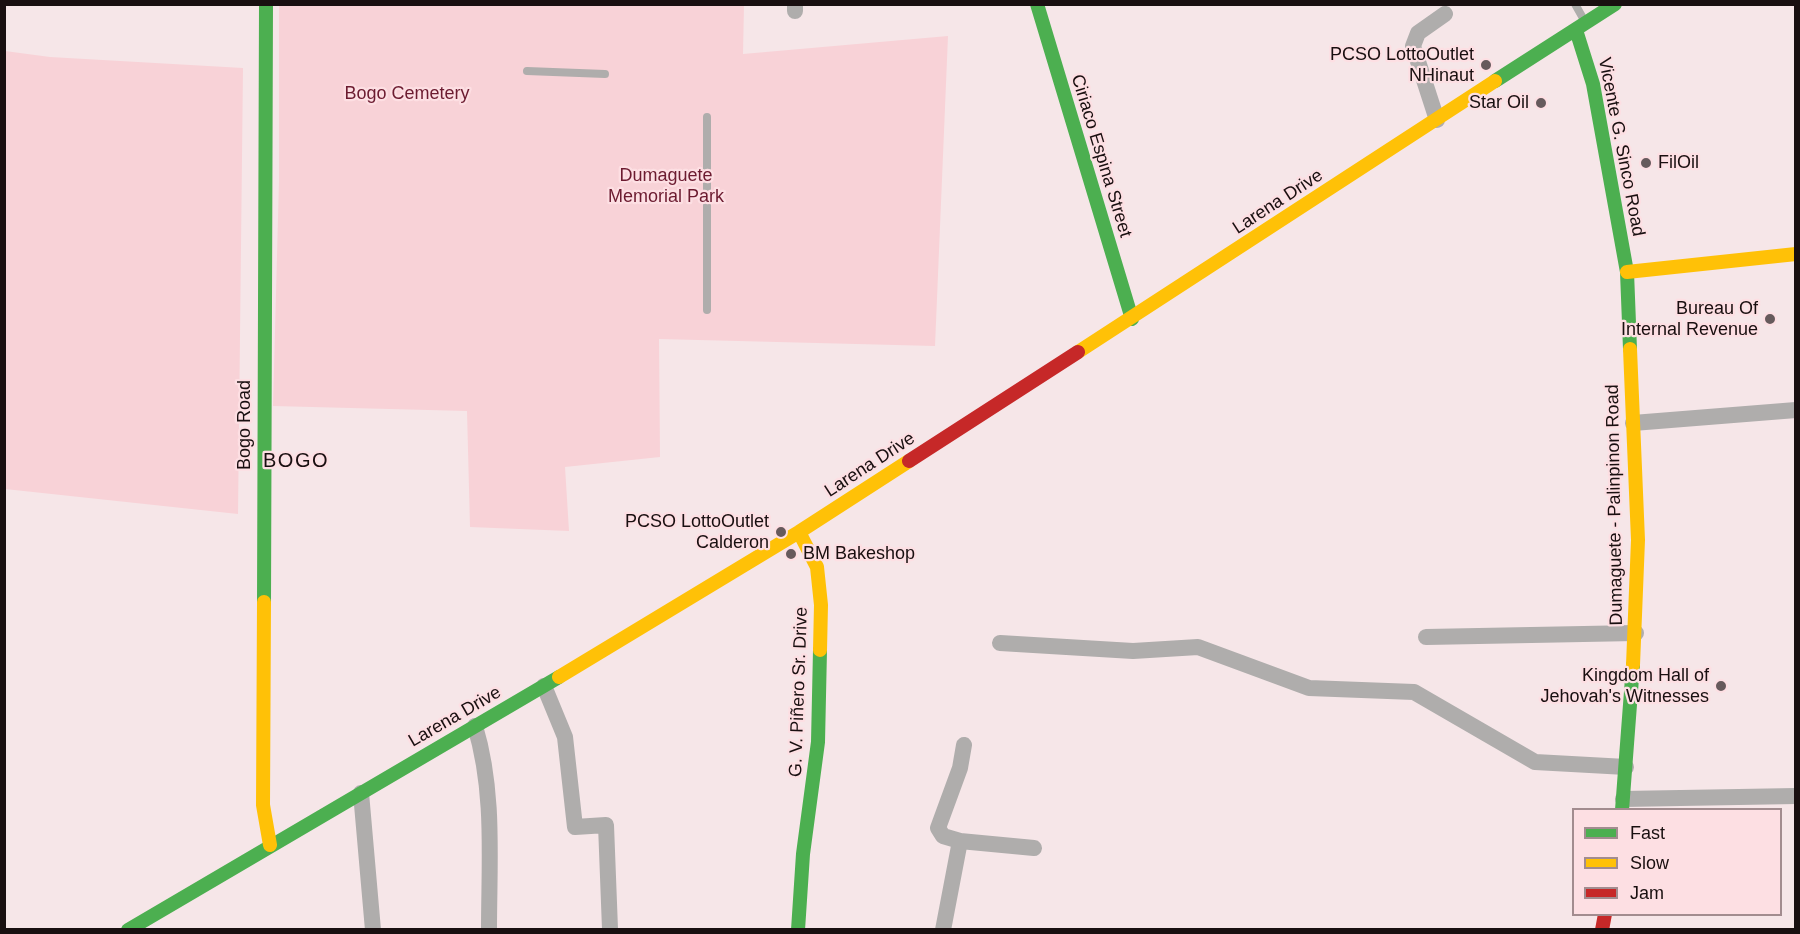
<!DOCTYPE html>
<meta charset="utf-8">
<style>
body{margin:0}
#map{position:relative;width:1800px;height:934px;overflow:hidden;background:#f6e6e8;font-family:Helvetica,sans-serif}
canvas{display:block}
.frame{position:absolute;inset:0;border:6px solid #190f10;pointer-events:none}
.legend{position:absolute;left:1572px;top:808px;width:210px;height:108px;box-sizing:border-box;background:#fddfe3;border:2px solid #a28c8f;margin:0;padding:8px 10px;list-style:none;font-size:18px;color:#190f10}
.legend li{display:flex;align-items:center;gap:12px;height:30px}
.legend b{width:30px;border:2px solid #a28c8f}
</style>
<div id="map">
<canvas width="1800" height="934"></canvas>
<div class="frame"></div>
<ul class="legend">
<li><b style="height:8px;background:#4caf50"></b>Fast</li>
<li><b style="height:8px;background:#ffc107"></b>Slow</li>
<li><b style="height:8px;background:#c62828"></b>Jam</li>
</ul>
</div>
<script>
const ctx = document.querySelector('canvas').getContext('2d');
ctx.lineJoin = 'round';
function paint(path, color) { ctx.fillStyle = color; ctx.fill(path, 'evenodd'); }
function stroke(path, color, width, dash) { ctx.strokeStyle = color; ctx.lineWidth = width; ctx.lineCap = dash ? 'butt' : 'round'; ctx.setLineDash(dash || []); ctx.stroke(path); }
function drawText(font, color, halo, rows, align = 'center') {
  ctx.font = font + ' Helvetica,sans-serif'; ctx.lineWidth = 4.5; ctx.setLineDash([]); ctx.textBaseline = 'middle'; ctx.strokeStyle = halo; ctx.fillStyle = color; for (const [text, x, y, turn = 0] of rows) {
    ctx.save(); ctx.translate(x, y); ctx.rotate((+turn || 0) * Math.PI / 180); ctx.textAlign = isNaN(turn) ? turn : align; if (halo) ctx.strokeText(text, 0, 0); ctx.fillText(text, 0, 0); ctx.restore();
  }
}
const green = new Path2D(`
 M 279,5 L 744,5 L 743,54 L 948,36 L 935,346 L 659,339 L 660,457 L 565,467 L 569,531 L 470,527 L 467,411 L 273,406 L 279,181 Z
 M 5,51 L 50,57 L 243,68 L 238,514 L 5,489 Z`);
const lane = new Path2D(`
 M 1575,4 L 1584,20
 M 527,71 L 605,74
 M 707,117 L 707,310`);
const street = new Path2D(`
 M 795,4 L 795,11
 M 1437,120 L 1413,46 L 1418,33 L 1445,14
 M 1633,423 L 1796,410
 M 1426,637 L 1636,633
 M 1000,643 L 1133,651 L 1198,647 L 1309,688 L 1414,692 L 1535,762 L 1626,767
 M 544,686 L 565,737 L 575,827 L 606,825 L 610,929
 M 475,726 C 495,792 489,861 489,930
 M 361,793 L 373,930
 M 1623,799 L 1796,796
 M 960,841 L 1034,848
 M 943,930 L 960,841 L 943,836 L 938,828 L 960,768 L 964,745`);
const fast = new Path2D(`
 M 1037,4 L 1132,319
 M 1576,30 L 1593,84 L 1627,272 L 1630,349
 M 1495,81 L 1615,4
 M 264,602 L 266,4
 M 1622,810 L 1633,665
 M 128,930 L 559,677
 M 798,930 L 803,854 L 818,742 L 820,650`);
const slow = new Path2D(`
 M 1627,272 L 1796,254
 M 1630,349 L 1638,540 L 1633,665
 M 1078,352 L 1495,81
 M 799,532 L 817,567 L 821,605 L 820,650
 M 264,602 L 263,805 L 270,845
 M 559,677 L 799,532 L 909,461`);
const jam = new Path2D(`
 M 909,461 L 1078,352
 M 1602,930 L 1605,914`);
const markers = [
 [1486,65,6,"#665a5c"],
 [1541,103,6,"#665a5c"],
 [1646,163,6,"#665a5c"],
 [1770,319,6,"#665a5c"],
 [781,532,6,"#665a5c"],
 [791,554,6,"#665a5c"],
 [1721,686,6,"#665a5c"]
];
const poiNames = [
 ["PCSO LottoOutlet",1474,55],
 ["NHinaut",1474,76],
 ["Star Oil",1529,103],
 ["FilOil",1658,163,"left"],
 ["Bureau Of",1758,309],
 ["Internal Revenue",1758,330],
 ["PCSO LottoOutlet",769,522],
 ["Calderon",769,543],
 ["BM Bakeshop",803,554,"left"],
 ["Kingdom Hall of",1709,676],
 ["Jehovah's Witnesses",1709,697]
];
const parkNames = [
 ["Bogo Cemetery",407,94],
 ["Dumaguete",666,176],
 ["Memorial Park",666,197]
];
const streetNames = [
 ["Vicente G. Sinco Road",1621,147,79],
 ["Ciriaco Espina Street",1101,156,73],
 ["Larena Drive",1278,202,-33],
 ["Bogo Road",245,425,-90],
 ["Larena Drive",870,465,-33],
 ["Dumaguete - Palinpinon Road",1615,505,-91],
 ["G. V. Piñero Sr. Drive",799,692,-88],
 ["Larena Drive",455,717,-30]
];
const neighbourhoodNames = [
 ["BOGO",296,461]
];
paint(green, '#f8d2d7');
stroke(lane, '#afadac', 8);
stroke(street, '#afadac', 16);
stroke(fast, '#4caf50', 14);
stroke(slow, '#ffc107', 14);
stroke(jam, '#c62828', 14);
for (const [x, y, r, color] of markers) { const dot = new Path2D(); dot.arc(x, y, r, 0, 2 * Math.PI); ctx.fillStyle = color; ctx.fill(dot); stroke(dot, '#fddfe3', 2); }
drawText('18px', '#190f10', '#fddfe3', poiNames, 'right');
drawText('18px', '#6c1b30', '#fddfe3', parkNames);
drawText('18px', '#190f10', '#fddfe3', streetNames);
ctx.letterSpacing = '1.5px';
drawText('20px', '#190f10', '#fddfe3', neighbourhoodNames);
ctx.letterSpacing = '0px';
</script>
